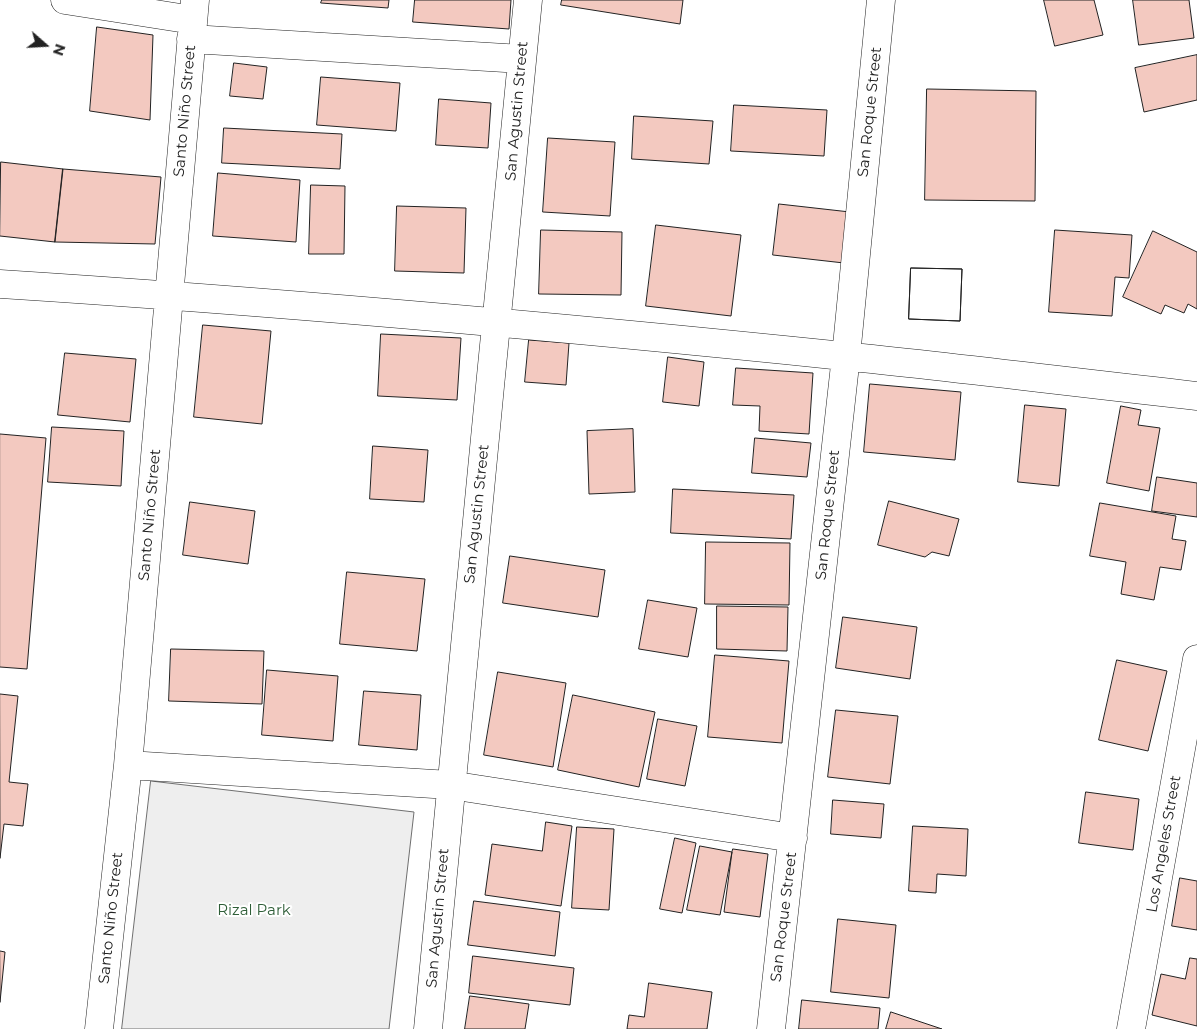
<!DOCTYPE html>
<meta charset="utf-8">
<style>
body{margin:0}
#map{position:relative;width:1197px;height:1029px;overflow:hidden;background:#fff;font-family:Montserrat,sans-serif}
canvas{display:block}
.north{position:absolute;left:20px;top:20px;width:50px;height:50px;-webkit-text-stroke:4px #fff;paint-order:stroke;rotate:109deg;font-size:14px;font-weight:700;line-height:20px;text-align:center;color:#222}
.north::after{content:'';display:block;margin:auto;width:18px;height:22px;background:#222;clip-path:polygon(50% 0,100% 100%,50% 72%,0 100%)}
</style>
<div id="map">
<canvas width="1197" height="1029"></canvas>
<div class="north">N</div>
</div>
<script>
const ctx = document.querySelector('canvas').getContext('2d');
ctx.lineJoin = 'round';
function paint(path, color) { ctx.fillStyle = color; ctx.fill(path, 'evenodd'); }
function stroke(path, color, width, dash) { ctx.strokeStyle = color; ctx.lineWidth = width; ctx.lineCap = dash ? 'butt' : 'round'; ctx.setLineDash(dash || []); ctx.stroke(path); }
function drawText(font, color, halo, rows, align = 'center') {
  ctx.font = font + ' Montserrat,sans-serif'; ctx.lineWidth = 4; ctx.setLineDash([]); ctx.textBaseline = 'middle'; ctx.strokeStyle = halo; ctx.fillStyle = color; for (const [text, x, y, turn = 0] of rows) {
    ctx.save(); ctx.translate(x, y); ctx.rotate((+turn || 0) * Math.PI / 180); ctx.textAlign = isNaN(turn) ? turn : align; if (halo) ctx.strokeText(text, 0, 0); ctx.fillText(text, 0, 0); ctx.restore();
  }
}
const green = new Path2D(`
 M 151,781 L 414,812 L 389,1029 L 122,1029 Z`);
const building = new Path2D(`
 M 322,0 L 389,0 L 388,8 L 321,3 Z
 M 415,0 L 511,0 L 509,29 L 413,22 Z
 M 562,0 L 683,0 L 680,24 L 561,5 Z
 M 1044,0 L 1094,0 L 1103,35 L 1055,46 Z
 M 1133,0 L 1189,0 L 1194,38 L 1139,45 Z
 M 97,27 L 153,35 L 150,120 L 90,111 Z
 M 1197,55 L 1197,100 L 1144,112 L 1135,68 Z
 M 234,63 L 267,67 L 263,99 L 230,96 Z
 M 321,77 L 400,83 L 396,131 L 317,125 Z
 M 927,89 L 1036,91 L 1035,201 L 925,200 Z
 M 439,99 L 491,103 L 488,148 L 436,145 Z
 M 734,105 L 827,110 L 824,156 L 731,151 Z
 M 634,116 L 713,121 L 709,164 L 632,159 Z
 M 224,128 L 342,134 L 340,169 L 222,163 Z
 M 548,138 L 615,142 L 610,216 L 543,212 Z
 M 1,162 L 63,169 L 55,242 L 0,236 Z
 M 63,169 L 161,177 L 155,244 L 55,242 Z
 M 218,173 L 300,180 L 296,242 L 213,236 Z
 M 311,185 L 345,186 L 344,254 L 309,254 Z
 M 779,204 L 850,212 L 844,263 L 773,255 Z
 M 397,206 L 466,208 L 464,273 L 395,271 Z
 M 656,225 L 741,235 L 731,316 L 646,306 Z
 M 541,230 L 622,232 L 621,295 L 539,294 Z
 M 1055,230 L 1132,235 L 1129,278 L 1115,277 L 1112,316 L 1049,312 Z
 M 1153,231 L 1197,252 L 1197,309 L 1188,304 L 1184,313 L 1165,305 L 1161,314 L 1123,297 Z
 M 911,268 L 962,269 L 960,321 L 909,319 Z
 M 911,268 L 962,269 L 960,321 L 909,319 Z
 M 203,325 L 271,331 L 262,424 L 194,417 Z
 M 381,334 L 461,338 L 457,400 L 378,396 Z
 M 529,340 L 569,343 L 566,385 L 525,382 Z
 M 65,353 L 136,359 L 130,422 L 58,415 Z
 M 668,357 L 704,362 L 699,406 L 663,402 Z
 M 736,368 L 813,373 L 809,434 L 759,431 L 760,406 L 733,405 Z
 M 870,384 L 961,392 L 955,460 L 864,452 Z
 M 1025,405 L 1066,409 L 1059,486 L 1018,482 Z
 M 1121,406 L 1141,410 L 1138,425 L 1160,428 L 1149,491 L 1107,483 Z
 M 52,427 L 124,431 L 121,486 L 48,482 Z
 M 633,429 L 635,492 L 589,494 L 587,431 Z
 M 0,434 L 46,438 L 27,669 L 0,667 Z
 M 755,438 L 811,443 L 807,477 L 752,473 Z
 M 373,446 L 428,450 L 424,502 L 370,499 Z
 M 1157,477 L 1197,483 L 1197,517 L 1152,511 Z
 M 673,489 L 794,495 L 791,539 L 671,533 Z
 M 889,501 L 959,519 L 949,556 L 932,552 L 925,557 L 878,545 Z
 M 190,502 L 255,511 L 248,564 L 183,555 Z
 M 1100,503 L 1176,516 L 1172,539 L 1186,541 L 1181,570 L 1160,567 L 1154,600 L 1121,594 L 1126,562 L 1090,556 Z
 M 706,542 L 790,543 L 789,605 L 705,604 Z
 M 510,556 L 605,570 L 598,617 L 503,603 Z
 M 347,572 L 425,579 L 417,651 L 340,644 Z
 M 648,600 L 697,608 L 688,657 L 639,649 Z
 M 717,606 L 788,607 L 787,651 L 717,649 Z
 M 843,617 L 917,627 L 910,679 L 836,668 Z
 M 171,649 L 264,651 L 262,704 L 169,701 Z
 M 715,655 L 789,661 L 782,743 L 708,737 Z
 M 1117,660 L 1167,671 L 1148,751 L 1099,740 Z
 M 267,670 L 338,676 L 333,741 L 262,735 Z
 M 498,672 L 566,683 L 553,767 L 484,755 Z
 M 364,691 L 421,695 L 417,750 L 359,745 Z
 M 0,694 L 18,696 L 9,782 L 28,784 L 23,826 L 4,824 L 0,858 Z
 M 573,695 L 655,712 L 639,787 L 558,770 Z
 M 836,710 L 898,716 L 890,784 L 828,777 Z
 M 658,719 L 697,726 L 685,786 L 647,779 Z
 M 1086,792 L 1139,799 L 1133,850 L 1079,843 Z
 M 833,800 L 884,804 L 881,838 L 831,834 Z
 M 546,822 L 572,826 L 561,906 L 485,895 L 492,844 L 542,851 Z
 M 913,826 L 968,829 L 966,876 L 937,874 L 936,893 L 909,891 Z
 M 577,827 L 614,829 L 609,910 L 572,908 Z
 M 675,838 L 696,843 L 682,913 L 660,909 Z
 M 700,846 L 732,852 L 720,915 L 687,910 Z
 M 733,849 L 768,854 L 760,917 L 724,912 L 732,852 Z
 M 1180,878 L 1197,881 L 1197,930 L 1172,926 Z
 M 474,901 L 560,912 L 555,956 L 468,945 Z
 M 838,919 L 896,925 L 889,998 L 831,992 Z
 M 0,951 L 5,952 L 0,1002 Z
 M 473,956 L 574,968 L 570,1005 L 469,993 Z
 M 1190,958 L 1197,959 L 1197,1026 L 1152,1015 L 1161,974 L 1185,979 Z
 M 649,983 L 712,992 L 707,1029 L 627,1029 L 629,1015 L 644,1017 Z
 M 470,996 L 529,1004 L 525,1029 L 465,1029 Z
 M 802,1000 L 880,1008 L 878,1029 L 799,1029 Z
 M 891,1012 L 942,1029 L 886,1029 Z`);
const minor = new Path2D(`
 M 65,0 L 193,20
 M 191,39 L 522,59
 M 0,284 C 281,302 562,327 843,356 C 961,368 1079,383 1197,396
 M 128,765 L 450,785 L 793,838
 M 99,1029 L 128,765 L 195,0
 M 428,1029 C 459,686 495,343 528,0
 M 771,1029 L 846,356 L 881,0
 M 1131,1029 L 1197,659`);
const streetNames = [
 ["Santo Niño Street",185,111,-85],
 ["San Agustin Street",517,111,-85],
 ["San Roque Street",870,112,-84],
 ["San Agustin Street",477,514,-84],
 ["Santo Niño Street",150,515,-85],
 ["San Roque Street",828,515,-84],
 ["Los Angeles Street",1164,844,-80],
 ["San Roque Street",784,917,-83],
 ["Santo Niño Street",111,918,-84],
 ["San Agustin Street",438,918,-85]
];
const parkNames = [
 ["Rizal Park",254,911]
];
paint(green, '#eee');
stroke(green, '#6f6f6f', 1);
paint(building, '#f3c9c0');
stroke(building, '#222', 1);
stroke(minor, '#222', 29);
stroke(minor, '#fff', 28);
drawText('15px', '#222', '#fff', streetNames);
drawText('15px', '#2f5e38', '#fff', parkNames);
</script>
